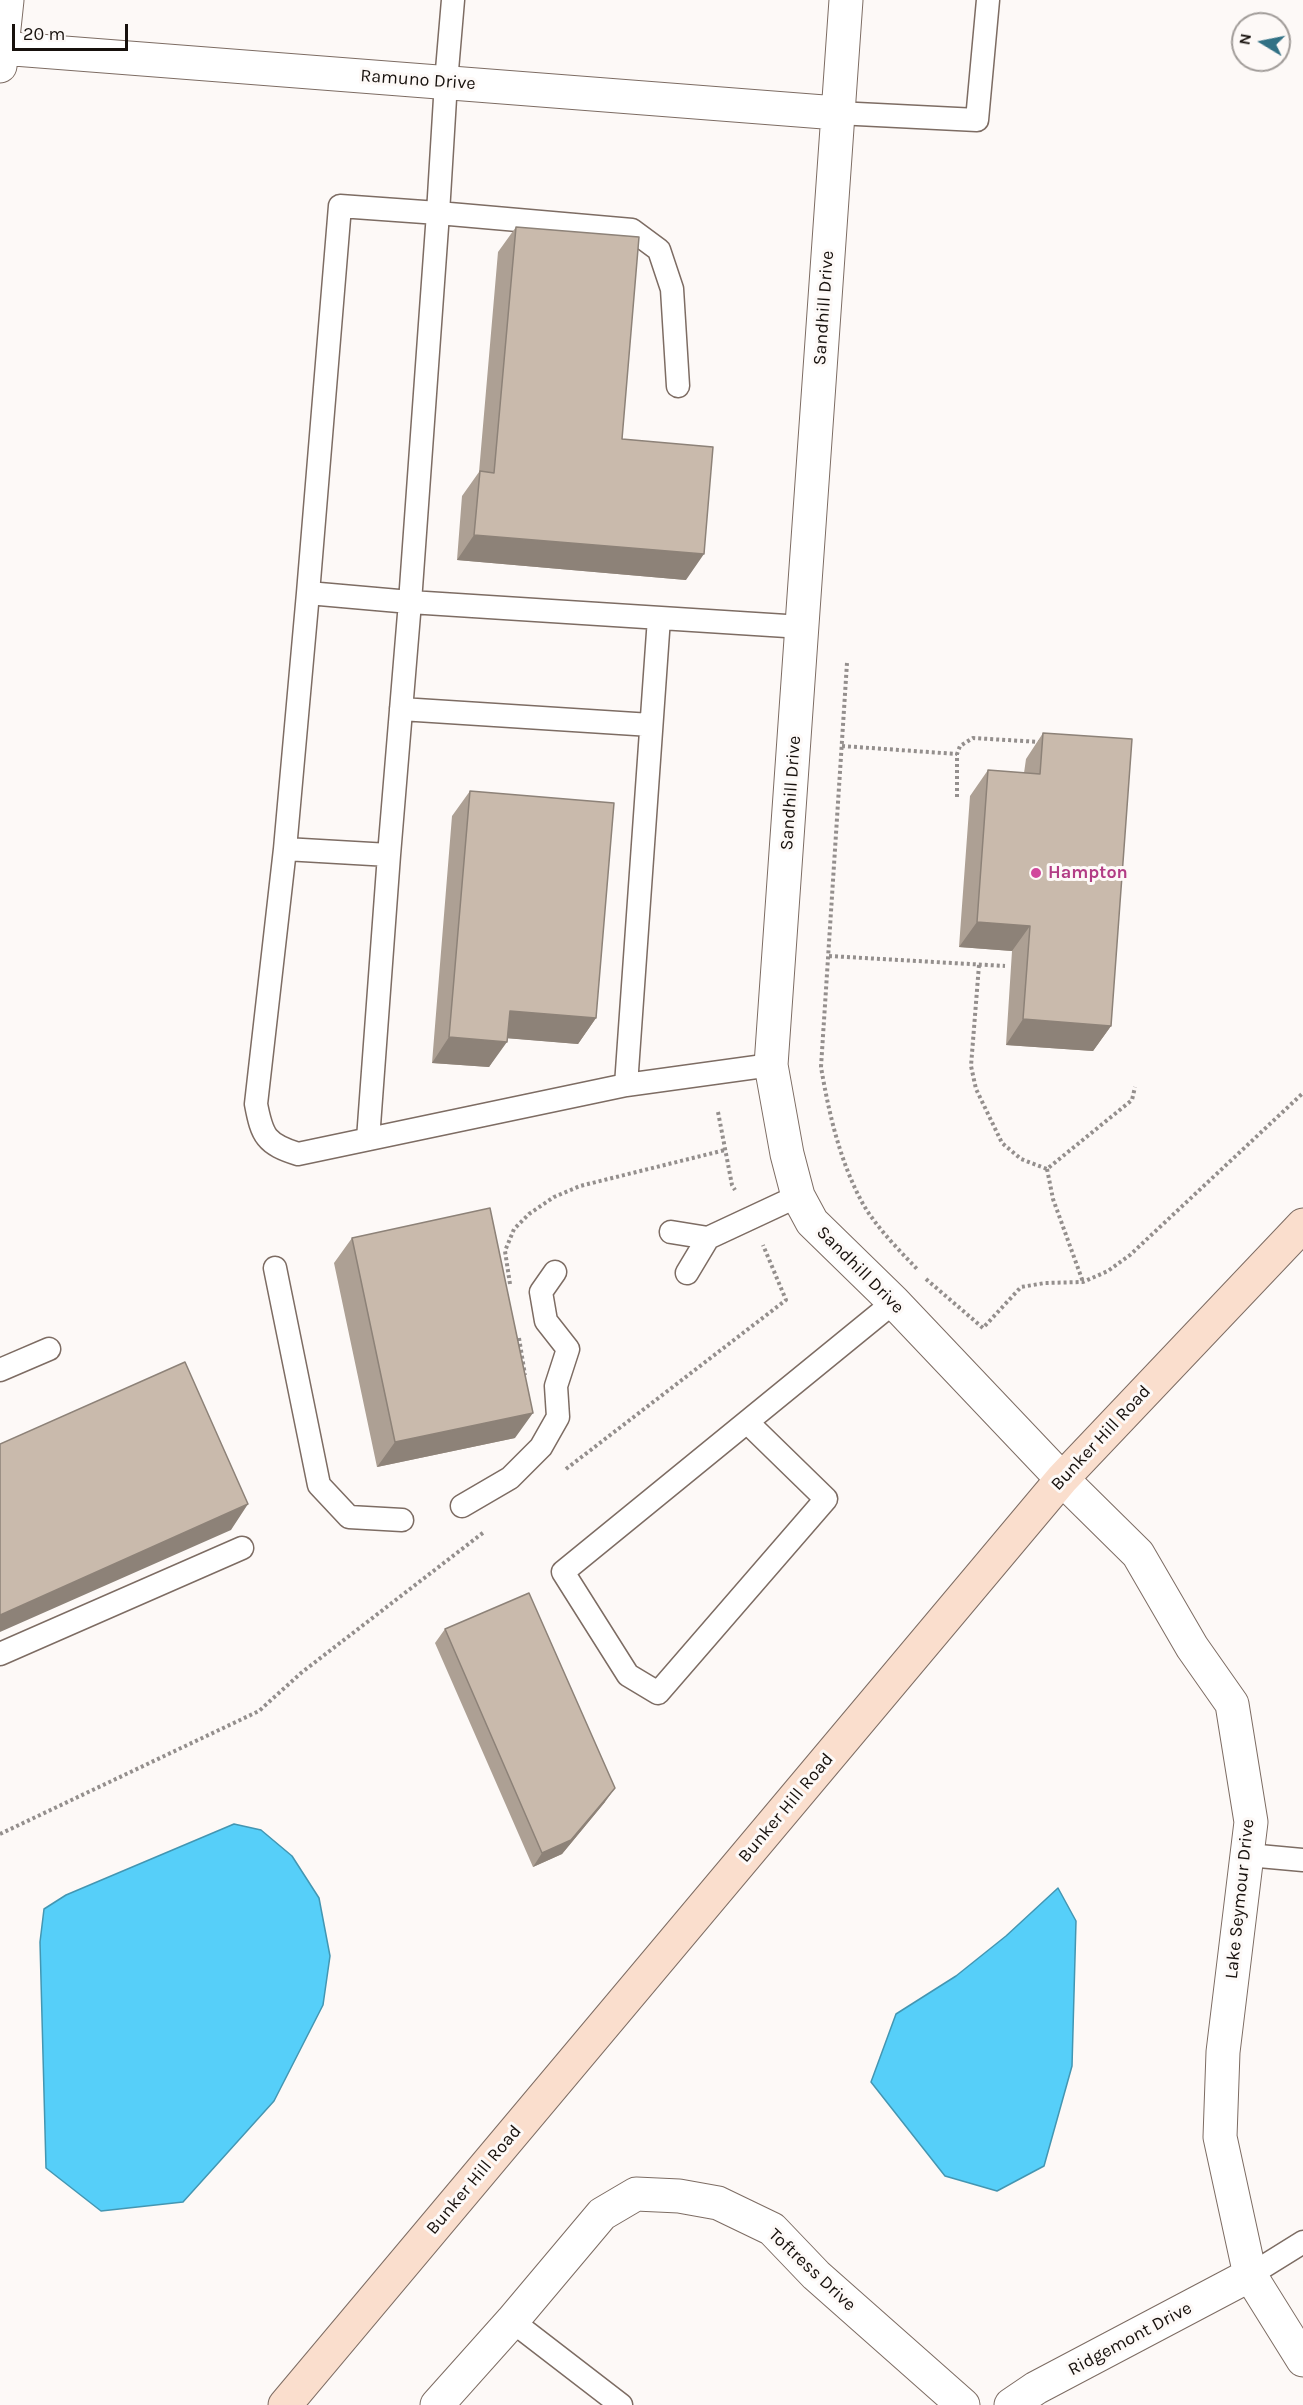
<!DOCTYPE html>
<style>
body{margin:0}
#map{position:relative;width:1303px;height:2405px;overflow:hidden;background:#fdf9f7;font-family:Karla,sans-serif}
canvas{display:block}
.north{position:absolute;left:1231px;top:12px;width:60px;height:60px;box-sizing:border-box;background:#fdf9f7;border:2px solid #a19c99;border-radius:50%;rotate:280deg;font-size:16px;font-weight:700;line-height:24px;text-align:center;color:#17110d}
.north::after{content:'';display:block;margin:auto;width:21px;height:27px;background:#317185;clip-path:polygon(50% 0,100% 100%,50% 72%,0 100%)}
.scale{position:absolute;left:12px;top:24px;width:116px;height:27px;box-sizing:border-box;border:3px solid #17110d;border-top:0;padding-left:8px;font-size:18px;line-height:21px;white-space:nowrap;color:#17110d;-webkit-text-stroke:4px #fdf9f7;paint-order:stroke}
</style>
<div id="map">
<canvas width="1303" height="2405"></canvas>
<div class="north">N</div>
<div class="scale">20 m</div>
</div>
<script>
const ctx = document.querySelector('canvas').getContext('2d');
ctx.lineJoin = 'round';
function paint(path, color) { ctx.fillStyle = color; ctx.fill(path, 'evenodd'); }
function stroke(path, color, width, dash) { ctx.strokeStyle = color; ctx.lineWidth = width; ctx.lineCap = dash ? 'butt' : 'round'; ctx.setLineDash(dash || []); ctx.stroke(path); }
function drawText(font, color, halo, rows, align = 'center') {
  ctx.font = font + ' Karla,sans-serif'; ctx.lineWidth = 6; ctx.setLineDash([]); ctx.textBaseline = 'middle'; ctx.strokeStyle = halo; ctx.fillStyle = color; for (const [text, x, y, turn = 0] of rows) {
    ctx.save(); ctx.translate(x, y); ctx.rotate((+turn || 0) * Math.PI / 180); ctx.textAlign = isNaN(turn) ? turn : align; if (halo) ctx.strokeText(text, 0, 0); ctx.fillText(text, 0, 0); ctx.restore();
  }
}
const water = new Path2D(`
 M 234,1824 L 261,1830 L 292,1856 L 319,1898 L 330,1956 L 323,2005 L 274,2101 L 183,2202 L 101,2211 L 46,2168 L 40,1942 L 44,1909 L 66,1895 Z
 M 1058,1888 L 1076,1921 L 1072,2066 L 1044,2166 L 997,2191 L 945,2176 L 871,2082 L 896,2014 L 956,1976 L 1006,1936 Z`);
const path = new Path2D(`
 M 847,663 L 821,1067 C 829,1114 840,1162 863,1204 C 877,1228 898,1249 917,1269
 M 842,746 L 957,754
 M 957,797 L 957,754 L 960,746 L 973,738 L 1040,742
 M 829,956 L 1005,966
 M 979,965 L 971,1066 L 976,1089 L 1002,1143 L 1021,1159 L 1047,1169 L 1132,1100 L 1135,1087
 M 718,1112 L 732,1185 L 735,1190
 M 1047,1169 L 1053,1199 L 1083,1282
 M 926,1279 L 983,1328 L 1021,1287 L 1045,1283 L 1083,1282 L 1108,1271 L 1130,1255 L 1303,1093
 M 510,1284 L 505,1251 L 514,1229 L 529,1214 L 554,1197 L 580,1186 L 725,1150
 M 519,1338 L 525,1375
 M 566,1469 L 786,1300 L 763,1245
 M 0,1834 L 259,1711 L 301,1673 L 484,1532`);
const lane = new Path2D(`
 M 453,0 L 446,82 L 438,213 L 340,206 L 308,593 L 410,602 L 389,855 L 285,849 L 256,1104 C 262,1136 266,1144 298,1154 L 626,1085 L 771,1065
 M 837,113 L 977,120 L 988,0
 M 678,386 L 672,289 L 659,250 L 632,230 L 438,213 L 410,602 L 802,627
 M 401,709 L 651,725
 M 285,849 L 308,593
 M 626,1085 L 659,618
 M 368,1139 L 389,855
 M 671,1232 L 708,1238 L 798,1196
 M 275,1268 L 319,1485 L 349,1517 L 402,1520
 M 687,1273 L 708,1238
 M 0,1370 L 49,1349
 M 747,1422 L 826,1499 L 658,1693 L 628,1675 L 563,1572 L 894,1302
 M 462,1506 L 510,1478 L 541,1447 L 558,1417 L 556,1386 L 568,1349 L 546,1321 L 541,1292 L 555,1272
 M 0,1654 L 242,1548
 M 1248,1855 L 1303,1860
 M 1250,2275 L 1303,2242
 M 512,2321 L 621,2405`);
const street = new Path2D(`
 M 846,0 L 771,1065 L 787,1154 L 798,1196 L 812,1222 L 894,1302 L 1062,1479 L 1138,1554 L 1192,1647 L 1232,1704 L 1251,1822 L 1223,2052 L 1220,2137 L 1250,2275 L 1303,2360
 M 0,48 L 837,113
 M 0,66 L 7,0
 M 437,2405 L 512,2321 L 602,2214 L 636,2194 L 679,2196 L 718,2203 L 772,2229 L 816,2275 L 963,2405
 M 1011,2405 L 1036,2388 L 1250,2275`);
const secondary = new Path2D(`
 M 285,2405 L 1062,1479 L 1303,1225`);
const wall = new Path2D(`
 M 516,227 L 622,439 L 686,580 L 457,560 L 462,496 L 479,472 L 498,252 Z
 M 1043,733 L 1111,1026 L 1093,1051 L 1006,1045 L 1012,951 L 959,947 L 970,796 L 988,770 L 1024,773 L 1026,759 Z
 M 470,791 L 596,1018 L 578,1044 L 507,1038 L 489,1067 L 432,1063 L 452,816 Z
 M 352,1238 L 515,1438 L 377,1467 L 334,1263 Z
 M 445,1629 L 605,1802 L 562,1854 L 533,1867 L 435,1643 Z`);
const shadedWall = new Path2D(`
 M 474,535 L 704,554 L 686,580 L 457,560 Z
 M 977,922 L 1030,926 L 1012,951 L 959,947 Z
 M 510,1011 L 596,1018 L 578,1044 L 492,1037 Z
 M 1023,1019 L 1111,1026 L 1093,1051 L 1006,1045 Z
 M 449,1037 L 507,1042 L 489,1067 L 432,1063 Z
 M 533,1413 L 515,1438 L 377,1467 L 395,1442 Z
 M 248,1504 L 231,1530 L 0,1632 L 0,1615 Z
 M 615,1788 L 605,1802 L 562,1854 L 533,1867 L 542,1853 Z`);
const building = new Path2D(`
 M 516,227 L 639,237 L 622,439 L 713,447 L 704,554 L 474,535 L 480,471 L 494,473 Z
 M 1043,733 L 1132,739 L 1111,1026 L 1023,1019 L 1030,926 L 977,922 L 988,770 L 1040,774 Z
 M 470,791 L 614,803 L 596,1018 L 510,1011 L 507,1042 L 449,1037 Z
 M 490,1208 L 533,1413 L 395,1442 L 352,1238 Z
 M 185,1362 L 248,1504 L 0,1615 L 0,1444 Z
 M 529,1593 L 615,1788 L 571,1840 L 542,1853 L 445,1629 Z`);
const markers = [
 [1036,873,6,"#d1479c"]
];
const streetNames = [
 ["Ramuno Drive",418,80,4],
 ["Sandhill Drive",824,308,-86],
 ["Sandhill Drive",791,793,-86],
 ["Sandhill Drive",860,1270,45],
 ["Bunker Hill Road",1101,1438,-47],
 ["Bunker Hill Road",786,1808,-50],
 ["Lake Seymour Drive",1240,1899,-84],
 ["Bunker Hill Road",474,2180,-50],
 ["Toftress Drive",812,2270,43],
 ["Ridgemont Drive",1130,2339,-28]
];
const hotelNames = [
 ["Hampton",1048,873]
];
paint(water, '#56cff9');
stroke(water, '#4396b2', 1.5);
stroke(lane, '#7d6c63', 25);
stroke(street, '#7d6c63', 35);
stroke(secondary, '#7d6c63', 35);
stroke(path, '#948f8d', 4, [3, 3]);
stroke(lane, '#fff', 22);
stroke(street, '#fff', 33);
stroke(secondary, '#fadecd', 33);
paint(wall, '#ada094');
paint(shadedWall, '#8d8278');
paint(building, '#c9baac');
stroke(building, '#8d8278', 1.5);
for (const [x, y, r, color] of markers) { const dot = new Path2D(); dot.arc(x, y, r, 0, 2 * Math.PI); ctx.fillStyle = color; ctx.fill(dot); stroke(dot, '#fdf9f7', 2); }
drawText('18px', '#17110d', '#fdf9f7', streetNames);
drawText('bold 18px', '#b23c85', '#fdf9f7', hotelNames, 'left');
</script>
